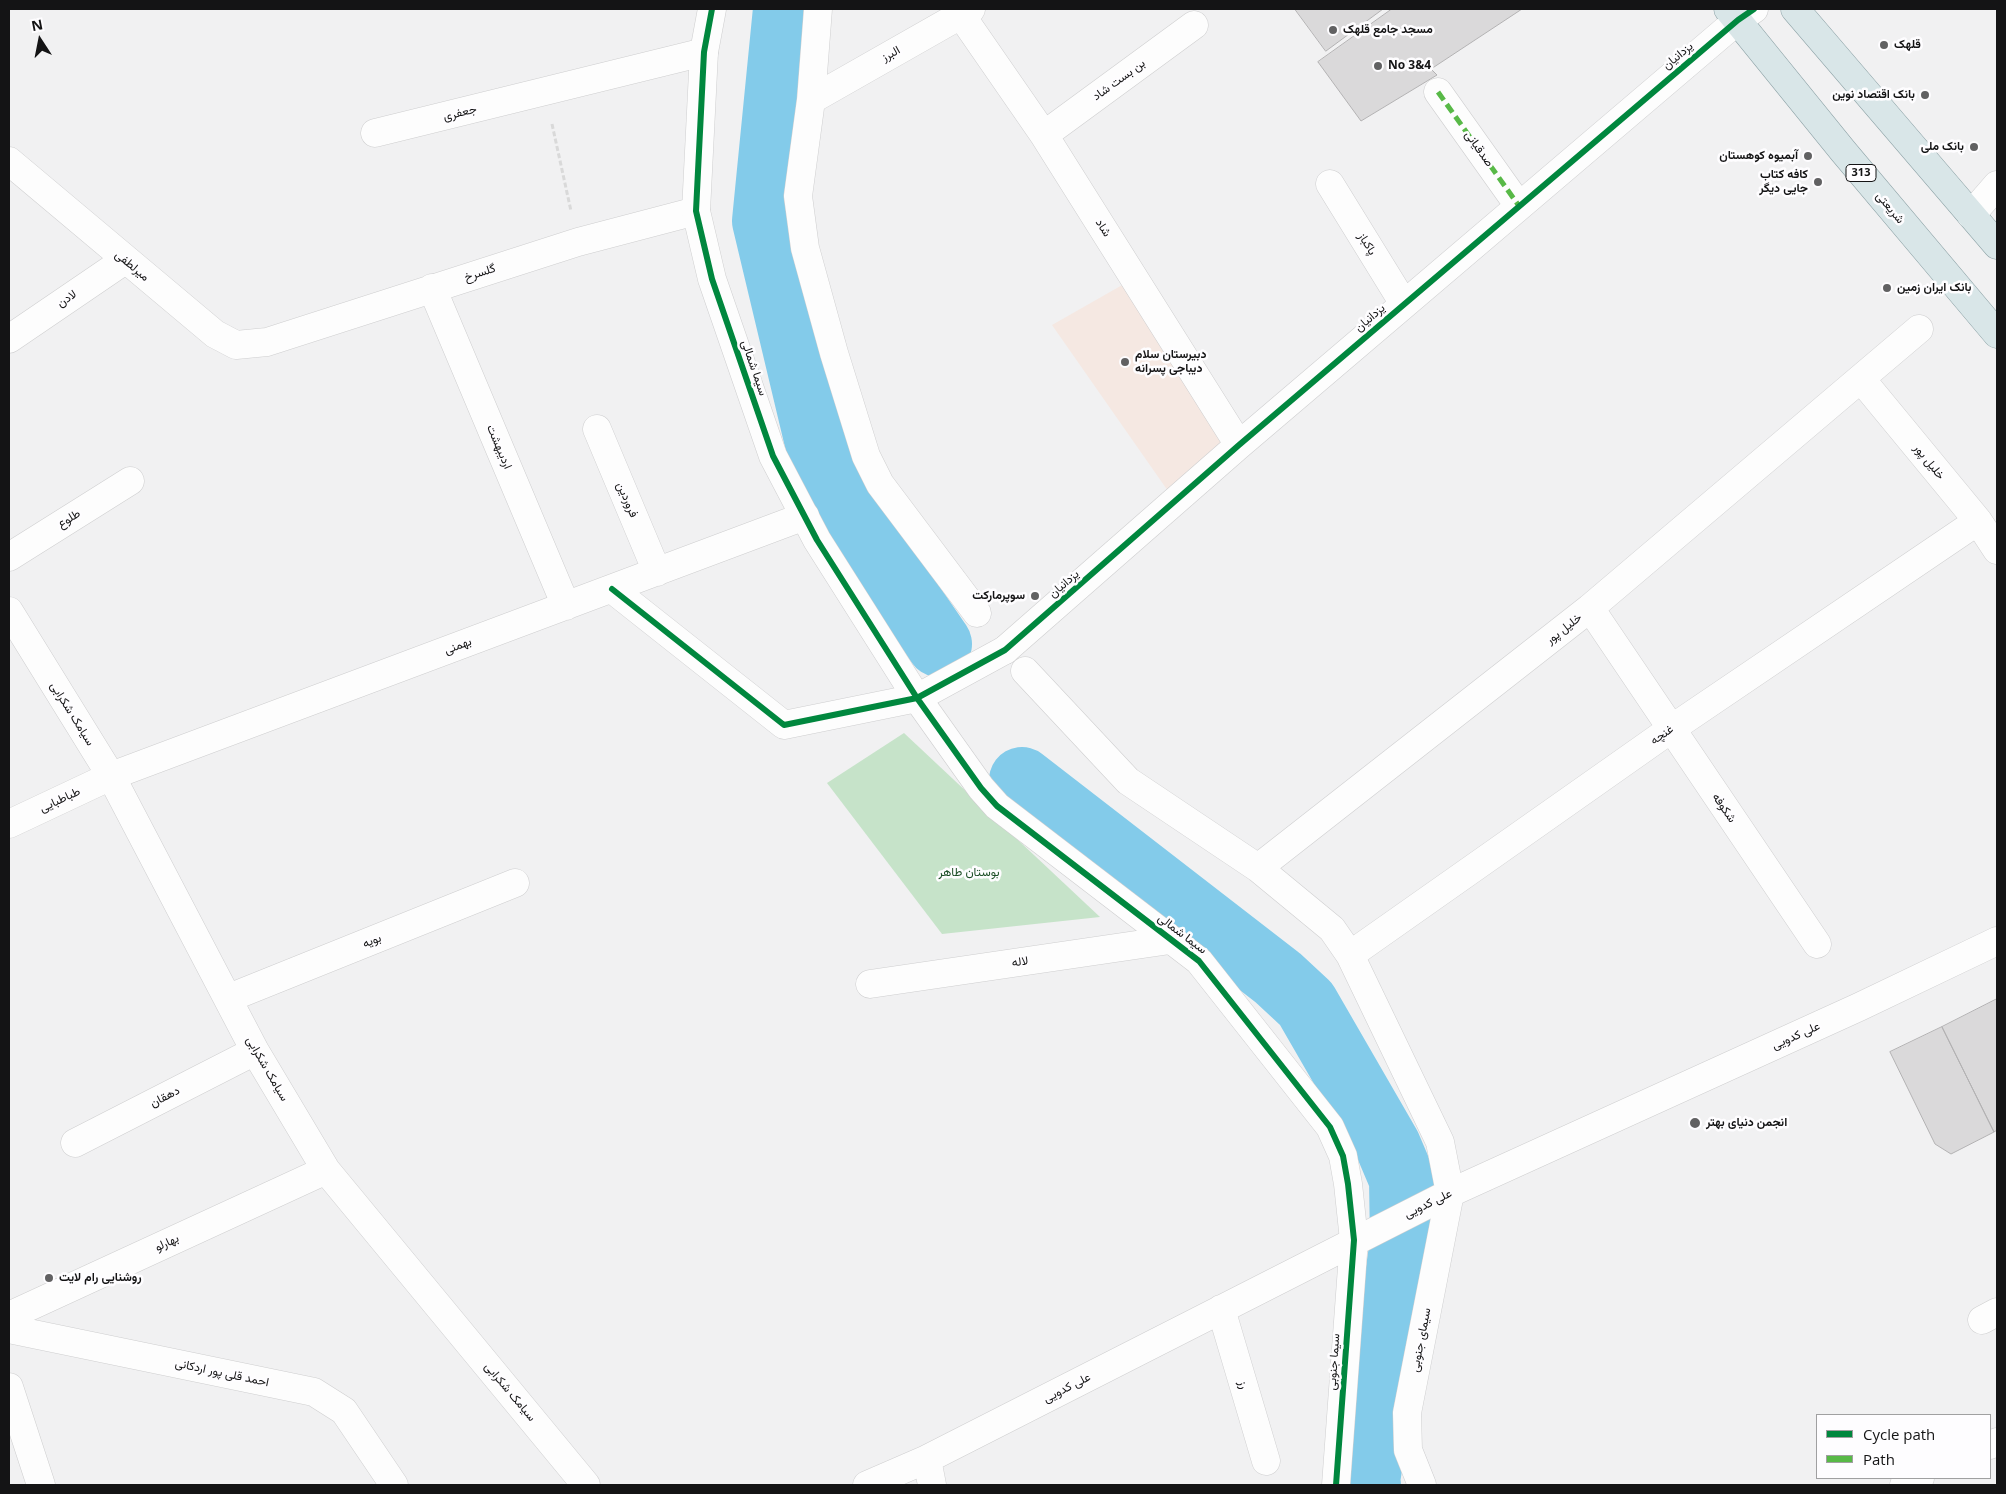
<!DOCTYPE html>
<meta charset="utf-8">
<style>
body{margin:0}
#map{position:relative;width:2006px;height:1494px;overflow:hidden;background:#f1f1f2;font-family:"Open Sans",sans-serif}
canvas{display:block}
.frame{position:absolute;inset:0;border:10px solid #141415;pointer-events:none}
.legend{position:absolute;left:1816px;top:1414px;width:175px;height:65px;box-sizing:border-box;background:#fefdff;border:1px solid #a0a0a1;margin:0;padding:6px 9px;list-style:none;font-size:15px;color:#141415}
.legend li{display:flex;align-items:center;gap:10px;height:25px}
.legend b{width:25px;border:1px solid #a0a0a1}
.north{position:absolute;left:15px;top:15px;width:50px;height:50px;-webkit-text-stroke:4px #fefdff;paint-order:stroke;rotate:349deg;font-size:14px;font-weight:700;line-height:20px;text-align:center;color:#141415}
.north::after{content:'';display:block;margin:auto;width:18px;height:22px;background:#141415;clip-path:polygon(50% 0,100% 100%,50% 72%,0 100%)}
</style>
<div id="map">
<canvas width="2006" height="1494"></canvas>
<div class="frame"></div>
<ul class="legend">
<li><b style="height:6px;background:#00873e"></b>Cycle path</li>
<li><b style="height:6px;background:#58b947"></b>Path</li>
</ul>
<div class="north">N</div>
</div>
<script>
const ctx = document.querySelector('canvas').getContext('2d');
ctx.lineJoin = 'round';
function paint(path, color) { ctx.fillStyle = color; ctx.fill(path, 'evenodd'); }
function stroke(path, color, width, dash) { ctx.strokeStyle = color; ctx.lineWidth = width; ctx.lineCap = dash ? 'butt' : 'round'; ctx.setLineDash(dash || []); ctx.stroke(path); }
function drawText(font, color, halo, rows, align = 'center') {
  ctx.font = font + ' "Open Sans",Vazirmatn,sans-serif'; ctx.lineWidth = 5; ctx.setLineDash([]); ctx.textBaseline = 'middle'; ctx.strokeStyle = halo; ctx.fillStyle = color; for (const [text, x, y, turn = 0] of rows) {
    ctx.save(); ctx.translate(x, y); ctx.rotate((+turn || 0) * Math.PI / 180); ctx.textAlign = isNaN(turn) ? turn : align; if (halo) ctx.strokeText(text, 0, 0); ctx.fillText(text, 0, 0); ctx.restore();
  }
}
const education = new Path2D(`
 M 1124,284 L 1224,445 L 1168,491 L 1052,325 Z`);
const green = new Path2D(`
 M 904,733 L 1100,917 L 942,934 L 827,783 Z`);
const river = new Path2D(`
 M 786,9 L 765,221 L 827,481 L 939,644
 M 1022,780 L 1278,978 L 1306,1004 L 1388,1146 L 1402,1179 L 1403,1242 L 1367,1481 L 1368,1485`);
const building = new Path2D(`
 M 1295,9 L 1383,9 L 1326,51 Z
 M 1392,9 L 1522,9 L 1431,69 L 1437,75 L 1361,121 L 1318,62 Z
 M 1997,999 L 1997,1130 L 1994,1132 L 1942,1027 Z
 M 1942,1027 L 1994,1132 L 1951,1154 L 1935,1144 L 1890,1052 Z`);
const path = new Path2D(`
 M 552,124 L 571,211`);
const street = new Path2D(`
 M 818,9 L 811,100 L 798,196 L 805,248 L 834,353 L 866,456 L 880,484 L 977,613
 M 961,15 L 1044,135 L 1239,445
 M 1438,92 L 1519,206
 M 811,100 L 971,9
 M 375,133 L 704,52
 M 1044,135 L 1194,25
 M 9,161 L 215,334 L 236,345 L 267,342 L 578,242 L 696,211
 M 1330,184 L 1404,304
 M 1971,215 L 1997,185
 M 432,288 L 566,606
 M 9,339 L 125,260
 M 1861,379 L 1978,521 L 1997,550
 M 597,429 L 657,572
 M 9,557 L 130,481
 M 612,589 L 784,725 L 917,698
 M 1590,608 L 1817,944
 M 9,611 L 111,776 L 255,1051 L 326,1170 L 586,1485
 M 1005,650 L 1239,445 L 1738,20 L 1754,9
 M 1025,671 L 1128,781 L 1258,868 L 1332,929 L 1350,955 L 1440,1142 L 1450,1193
 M 9,824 L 111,776 L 805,516
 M 1258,868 L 1590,608 L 1919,329
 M 1350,955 L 1671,729 L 1978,521
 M 870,984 L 1170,940
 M 229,998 L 515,883
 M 75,1143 L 255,1051
 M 1221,1309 L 1266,1461
 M 9,1316 L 326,1170
 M 1982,1320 L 1997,1312
 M 9,1329 L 314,1392 L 344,1411 L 394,1485
 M 9,1387 L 41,1485
 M 1990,1445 L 1997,1442
 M 927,1459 L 932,1485
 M 867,1485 L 927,1459 L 1450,1193 L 1859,1007 L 1997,941
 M 1904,1485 L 1920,1478`);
const secondary = new Path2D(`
 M 712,9 L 704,52 L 696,211 L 712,279 L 773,456 L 817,540 L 917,698 L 981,788 L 997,806 L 1199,961 L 1330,1127 L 1343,1156 L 1348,1184 L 1354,1240 L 1336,1485
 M 917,698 L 1005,650
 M 1422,1485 L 1408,1450 L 1407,1413 L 1450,1193`);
const primary = new Path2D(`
 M 1728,9 L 1843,151 L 1997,334
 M 1795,9 L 1997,245`);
const quiet = new Path2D(`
 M 1438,92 L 1519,206`);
const cycleway = new Path2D(`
 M 712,9 L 704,52 L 696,211 L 712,279 L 773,456 L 817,540 L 917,698 L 981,788 L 997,806 L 1199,961 L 1330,1127 L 1343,1156 L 1348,1184 L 1354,1240 L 1336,1485
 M 612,589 L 784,725 L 917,698 L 1005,650 L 1239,445 L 1738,20 L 1754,9`);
const markers = [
 [1333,30,5,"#616162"],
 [1884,45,5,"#616162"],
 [1378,66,5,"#616162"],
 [1925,95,5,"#616162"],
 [1974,147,5,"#616162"],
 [1808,156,5,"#616162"],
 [1818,182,5,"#616162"],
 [1887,288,5,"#616162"],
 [1125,362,5,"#616162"],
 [1035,596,5,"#616162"],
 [1695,1123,6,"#616162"],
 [49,1278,5,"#616162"]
];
const shields = [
 [1861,173,30]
];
const shieldNames = [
 ["313",1861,173]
];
const poiNames = [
 ["مسجد جامع قلهک",1343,30],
 ["قلهک",1894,45],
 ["No 3&4",1388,66],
 ["بانک اقتصاد نوین",1915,95,"right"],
 ["بانک ملی",1964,147,"right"],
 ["آبمیوه کوهستان",1798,156,"right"],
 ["کافه کتاب",1808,175,"right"],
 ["جایی دیگر",1808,189,"right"],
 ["بانک ایران زمین",1897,288],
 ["دبیرستان سلام",1135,355],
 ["دیباجی پسرانه",1135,369],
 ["سوپرمارکت",1025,596,"right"],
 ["انجمن دنیای بهتر",1706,1123],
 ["روشنایی رام لایت",59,1278]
];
const streetNames = [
 ["البرز",891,54,-29],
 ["یزدانیان",1678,56,-40],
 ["بن بست شاد",1119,80,-36],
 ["جعفری",460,113,-14],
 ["صدقیانی",1479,149,55],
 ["شریعتی",1890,208,50],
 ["شاد",1103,228,58],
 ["پاکباز",1367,244,58],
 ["میرلطفی",132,266,40],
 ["گلسرخ",480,273,-18],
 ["لادن",67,299,-34],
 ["یزدانیان",1370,318,-41],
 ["سیما شمالی",754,368,71],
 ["اردیبهشت",499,447,67],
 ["خلیل‌ پور",1929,462,51],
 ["فروردین",627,500,67],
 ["طلوع",69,519,-32],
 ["یزدانیان",1064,584,-41],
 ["خلیل‌ پور",1564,629,-38],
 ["بهمنی",458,646,-21],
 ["سیامک شکرابی",72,714,58],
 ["غنچه",1662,735,-35],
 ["طباطبایی",60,800,-25],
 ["شکوفه",1724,808,56],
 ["سیما شمالی",1182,934,37],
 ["بویه",372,941,-22],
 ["لاله",1020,962,-8],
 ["علی کدویی",1796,1036,-24],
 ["سیامک شکرابی",267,1069,60],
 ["دهقان",165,1097,-27],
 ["علی کدویی",1428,1204,-26],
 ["بهارلو",167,1243,-25],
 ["سیمای جنوبی",1421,1340,-79],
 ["سیما جنوبی",1334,1362,-86],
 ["احمد قلی پور اردکانی",222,1373,12],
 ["رز",1243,1385,74],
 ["علی کدویی",1067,1388,-27],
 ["سیامک شکرابی",510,1392,50]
];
const parkNames = [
 ["بوستان طاهر",969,873]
];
paint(education, '#f5e8e2');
paint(green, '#c6e3c9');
stroke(river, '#83cbea', 66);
paint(building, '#dad9da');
stroke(building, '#b3b2b3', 1);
stroke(street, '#cececf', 29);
stroke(secondary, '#cececf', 29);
stroke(primary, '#8da2a6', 29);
stroke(path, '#d9d9d9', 3, [5, 2.5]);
stroke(street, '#fdfdfd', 28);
stroke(secondary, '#fdfdfd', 28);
stroke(primary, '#d9e6e8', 28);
stroke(quiet, '#58b947', 5, [10, 5]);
stroke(cycleway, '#00873e', 6);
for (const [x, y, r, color] of markers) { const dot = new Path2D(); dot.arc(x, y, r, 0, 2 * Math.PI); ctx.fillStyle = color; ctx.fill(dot); stroke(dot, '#fefdff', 2); }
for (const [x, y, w] of shields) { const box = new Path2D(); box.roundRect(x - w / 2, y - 8.5, w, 17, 4); ctx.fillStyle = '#fefdff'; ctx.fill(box); stroke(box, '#141415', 1); }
drawText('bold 11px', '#141415', null, shieldNames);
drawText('bold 12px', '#141415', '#fefdff', poiNames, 'left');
drawText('12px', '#141415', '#fefdff', streetNames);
drawText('12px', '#1d4f27', '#fefdff', parkNames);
</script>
